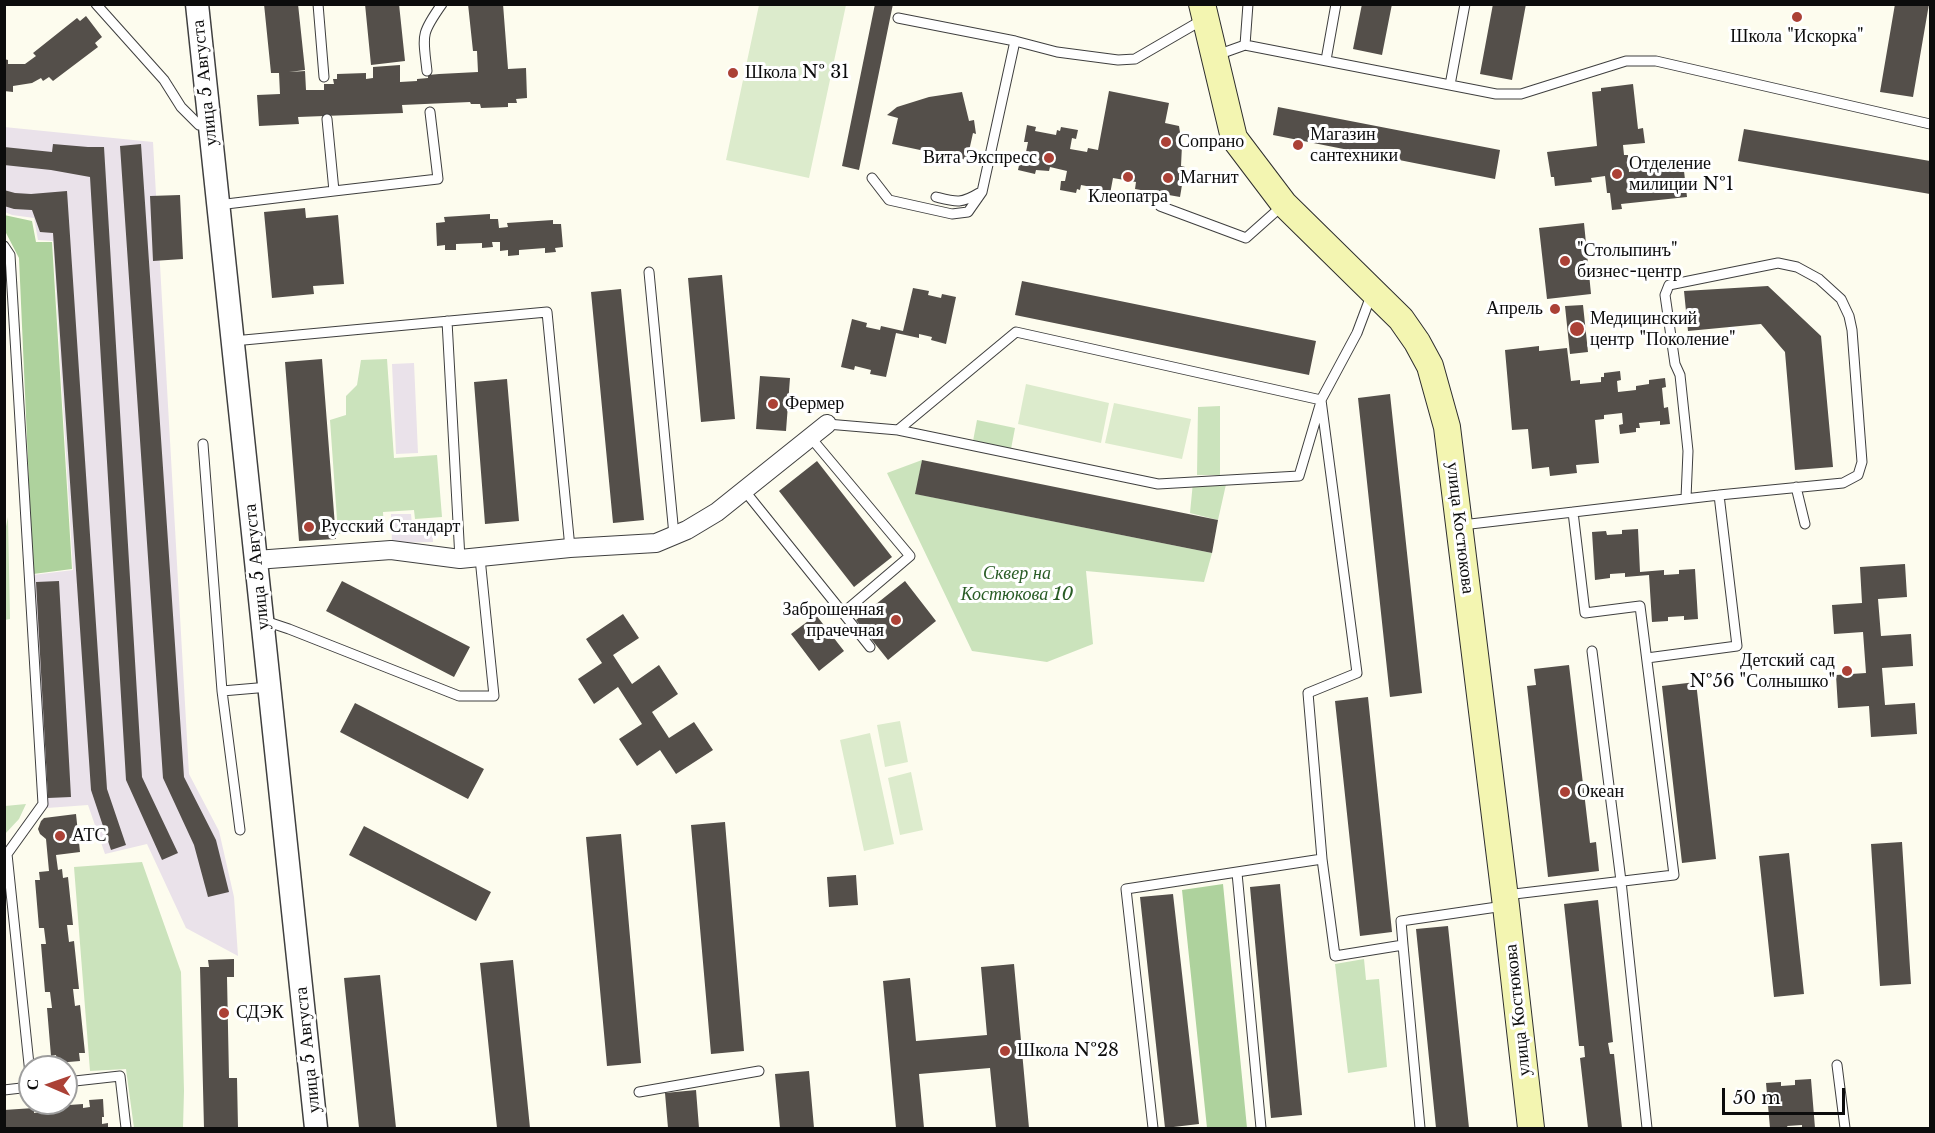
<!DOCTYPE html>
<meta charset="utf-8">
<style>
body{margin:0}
#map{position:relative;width:1935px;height:1133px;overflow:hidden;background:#fdfcee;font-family:"Libre Baskerville",serif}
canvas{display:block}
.frame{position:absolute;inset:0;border:6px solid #0c0c0c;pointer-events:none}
.north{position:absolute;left:18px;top:1055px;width:60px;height:60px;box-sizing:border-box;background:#fff;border:2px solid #9e9e9e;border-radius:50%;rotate:272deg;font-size:16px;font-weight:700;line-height:24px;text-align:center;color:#0c0c0c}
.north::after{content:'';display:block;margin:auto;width:21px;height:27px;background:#ab4136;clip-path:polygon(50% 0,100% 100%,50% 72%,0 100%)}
.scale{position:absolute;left:1722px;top:1088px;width:123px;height:27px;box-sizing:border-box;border:3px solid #0c0c0c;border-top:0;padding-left:8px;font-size:18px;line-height:21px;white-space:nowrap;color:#0c0c0c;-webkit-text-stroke:4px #fff;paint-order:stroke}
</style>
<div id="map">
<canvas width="1935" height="1133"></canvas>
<div class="frame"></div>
<div class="north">С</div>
<div class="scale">50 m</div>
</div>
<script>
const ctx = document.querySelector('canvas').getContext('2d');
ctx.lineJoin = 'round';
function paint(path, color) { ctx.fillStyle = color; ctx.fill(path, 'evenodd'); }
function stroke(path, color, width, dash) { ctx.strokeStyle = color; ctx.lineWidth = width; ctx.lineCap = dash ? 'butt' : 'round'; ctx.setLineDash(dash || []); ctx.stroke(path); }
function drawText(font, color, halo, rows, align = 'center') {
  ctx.font = font + ' "Libre Baskerville",serif'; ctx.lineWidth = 6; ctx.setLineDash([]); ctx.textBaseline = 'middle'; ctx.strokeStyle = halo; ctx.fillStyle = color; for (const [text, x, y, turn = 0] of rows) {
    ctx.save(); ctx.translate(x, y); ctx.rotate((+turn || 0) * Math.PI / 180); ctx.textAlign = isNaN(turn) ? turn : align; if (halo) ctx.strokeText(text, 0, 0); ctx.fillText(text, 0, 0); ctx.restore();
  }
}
const industrial = new Path2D(`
 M 4,127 L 153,142 L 189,774 L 219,831 L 234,897 L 238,956 L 186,928 L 147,844 L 105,854 L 88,805 L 47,808 L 33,575 L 73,570 L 53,241 L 38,240 L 34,218 L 12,215 L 5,212 Z
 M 414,363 L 418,453 L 396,454 L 392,364 Z
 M 391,514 L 411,514 L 412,525 L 432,525 L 433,542 L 392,543 Z`);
const green = new Path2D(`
 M 387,359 L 394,458 L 437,455 L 442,517 L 415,519 L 414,510 L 383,512 L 384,530 L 338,534 L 330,420 L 346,415 L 346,396 L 357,385 L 361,360 Z
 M 1220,406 L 1220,475 L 1197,475 L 1198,407 Z
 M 977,420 L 1015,428 L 1011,449 L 973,441 Z
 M 922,460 L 916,494 L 1212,553 L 1204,582 L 1086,571 L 1093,644 L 1047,662 L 972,651 L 887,473 Z
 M 1227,480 L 1218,520 L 1190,513 L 1193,482 Z
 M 8,517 L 10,619 L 5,620 L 4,536 Z
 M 26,804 L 19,819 L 5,834 L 5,806 Z
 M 142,862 L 181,972 L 184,1091 L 183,1128 L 134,1128 L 126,1069 L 90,1071 L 74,867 Z
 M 1364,959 L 1366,980 L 1379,979 L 1387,1067 L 1348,1073 L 1335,964 Z`);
const forest = new Path2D(`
 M 4,215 L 32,221 L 36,242 L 52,242 L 72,569 L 33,574 L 19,258 L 5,231 Z
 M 1223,884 L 1247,1128 L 1207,1128 L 1182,890 Z`);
const pitch = new Path2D(`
 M 759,5 L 846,5 L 809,178 L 726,160 Z
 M 1026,384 L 1109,403 L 1101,443 L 1018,424 Z
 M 1114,403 L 1191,419 L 1182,459 L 1105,443 Z
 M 900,721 L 908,762 L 885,767 L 877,725 Z
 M 870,733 L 894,844 L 864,851 L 840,740 Z
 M 911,772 L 923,830 L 900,835 L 888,778 Z`);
const building = new Path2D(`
 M 264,4 L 298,4 L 305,70 L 289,72 L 305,71 L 306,90 L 324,90 L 324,84 L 334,84 L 333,79 L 337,79 L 337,74 L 366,73 L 366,79 L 373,78 L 373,67 L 400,65 L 400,82 L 417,81 L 417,79 L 428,78 L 428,75 L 439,74 L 478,72 L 477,51 L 473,51 L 468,4 L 503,4 L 508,69 L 526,68 L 527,98 L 516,99 L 517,103 L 508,103 L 508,107 L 481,108 L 480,104 L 471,104 L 470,102 L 402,105 L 403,113 L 298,117 L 299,124 L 259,126 L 257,95 L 280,94 L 279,73 L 271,73 Z
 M 365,4 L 399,4 L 405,61 L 371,65 Z
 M 875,4 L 893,4 L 859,170 L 842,166 Z
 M 1362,4 L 1392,4 L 1382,55 L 1353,49 Z
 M 1493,4 L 1526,4 L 1512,80 L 1480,74 Z
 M 1895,4 L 1929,4 L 1913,97 L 1880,92 Z
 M 86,16 L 102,37 L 95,43 L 98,47 L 53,81 L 49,77 L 43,81 L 41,78 L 32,83 L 13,86 L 13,92 L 4,91 L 4,59 L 8,60 L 8,64 L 25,64 L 36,56 L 33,53 L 77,18 L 80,21 Z
 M 1633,84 L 1638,129 L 1643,128 L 1645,143 L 1623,145 L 1624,155 L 1628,155 L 1629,172 L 1643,170 L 1643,167 L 1679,163 L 1680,172 L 1684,171 L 1687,197 L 1621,204 L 1622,209 L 1612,210 L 1610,193 L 1607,193 L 1605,176 L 1591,178 L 1592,182 L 1555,186 L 1554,177 L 1551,177 L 1547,152 L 1597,146 L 1592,92 L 1601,91 L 1601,88 Z
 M 1109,91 L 1169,103 L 1165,123 L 1179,126 L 1182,145 L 1181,166 L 1185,167 L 1180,197 L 1135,189 L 1136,182 L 1113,178 L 1110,194 L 1101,192 L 1102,189 L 1081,185 L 1080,190 L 1077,189 L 1076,193 L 1060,190 L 1061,181 L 1065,181 L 1067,171 L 1050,167 L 1049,171 L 1036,170 L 1035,174 L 1018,170 L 1020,161 L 1024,162 L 1028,142 L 1024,142 L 1027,125 L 1036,127 L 1035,131 L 1056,135 L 1057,130 L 1060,131 L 1061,127 L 1078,130 L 1076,139 L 1072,138 L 1070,149 L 1087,152 L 1088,148 L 1098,150 Z
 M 962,92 L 969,121 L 974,120 L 976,134 L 973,133 L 967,160 L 892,144 L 898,118 L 887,115 L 897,107 L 929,97 Z
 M 1278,107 L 1500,150 L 1495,179 L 1273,135 Z
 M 1744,129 L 1930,161 L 1930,194 L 1738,161 Z
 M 53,144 L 88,147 L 104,147 L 142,777 L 178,853 L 162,860 L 126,780 L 90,177 L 51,170 L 4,165 L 4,147 L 52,152 Z
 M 141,144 L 184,777 L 216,840 L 229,892 L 208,897 L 194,845 L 163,778 L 120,146 Z
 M 4,190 L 15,193 L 31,194 L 67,191 L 107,789 L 126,845 L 111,850 L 91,790 L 53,233 L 40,232 L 32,210 L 14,209 L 4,206 Z
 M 180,195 L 183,259 L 153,261 L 150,196 Z
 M 305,208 L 306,218 L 338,215 L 344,284 L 313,286 L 314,294 L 272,298 L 264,212 Z
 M 490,214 L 490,219 L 498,219 L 499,228 L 508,227 L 507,223 L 553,220 L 553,224 L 561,224 L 563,247 L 555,248 L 556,252 L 545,253 L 545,248 L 519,250 L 519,255 L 508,256 L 508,250 L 500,251 L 500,242 L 492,242 L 493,247 L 482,248 L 482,243 L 456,244 L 456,250 L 445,250 L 445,245 L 437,246 L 436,223 L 445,222 L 444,217 Z
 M 1584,223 L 1591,294 L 1547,299 L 1539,228 Z
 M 722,275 L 735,419 L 701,422 L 688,278 Z
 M 1022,281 L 1316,341 L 1309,375 L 1015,315 Z
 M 1768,286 L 1821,336 L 1833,467 L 1795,470 L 1785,352 L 1761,324 L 1688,331 L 1684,291 Z
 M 913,288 L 929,291 L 928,295 L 941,298 L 942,294 L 956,297 L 946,344 L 931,340 L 932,337 L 919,334 L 919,338 L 896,333 L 886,377 L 870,374 L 871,370 L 855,366 L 854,370 L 841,367 L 852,319 L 867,323 L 866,327 L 880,330 L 881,326 L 903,331 Z
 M 621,289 L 644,520 L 613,523 L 591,292 Z
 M 1583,305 L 1588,352 L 1570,354 L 1565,306 Z
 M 1539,346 L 1539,351 L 1567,348 L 1571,381 L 1580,380 L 1580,384 L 1601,382 L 1601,377 L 1604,377 L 1604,373 L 1620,371 L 1621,380 L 1617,381 L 1618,392 L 1636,390 L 1636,386 L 1649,384 L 1649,380 L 1665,378 L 1666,387 L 1662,388 L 1664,408 L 1668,407 L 1670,424 L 1660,425 L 1660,421 L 1639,423 L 1640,428 L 1636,428 L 1636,432 L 1620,434 L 1619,425 L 1623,424 L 1622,413 L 1604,415 L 1604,419 L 1595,420 L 1599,463 L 1576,465 L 1577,473 L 1550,476 L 1549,467 L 1532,469 L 1528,429 L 1512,430 L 1505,350 Z
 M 322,359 L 336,539 L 299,541 L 285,362 Z
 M 760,376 L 790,378 L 786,431 L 756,429 Z
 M 507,379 L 519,521 L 485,524 L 474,382 Z
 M 1390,394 L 1422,693 L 1390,697 L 1358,398 Z
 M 922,460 L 1218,520 L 1212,553 L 915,494 Z
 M 817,461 L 892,557 L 854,587 L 779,491 Z
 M 1638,529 L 1640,572 L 1664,570 L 1664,575 L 1679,574 L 1679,570 L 1695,569 L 1698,619 L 1684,620 L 1684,616 L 1668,617 L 1668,621 L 1652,622 L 1649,575 L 1625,577 L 1625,573 L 1610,574 L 1610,578 L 1595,580 L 1592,532 L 1606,531 L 1607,535 L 1622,534 L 1622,530 Z
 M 1905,564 L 1907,597 L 1878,599 L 1881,636 L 1911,634 L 1913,666 L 1882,668 L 1885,705 L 1915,703 L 1917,734 L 1871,737 L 1869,706 L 1838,708 L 1836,675 L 1866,673 L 1863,632 L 1834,634 L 1832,605 L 1862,603 L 1860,567 Z
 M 59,581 L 71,797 L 48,798 L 36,582 Z
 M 342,581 L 470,647 L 454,677 L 326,611 Z
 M 905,581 L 936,621 L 888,660 L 856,620 Z
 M 623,614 L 639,638 L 613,655 L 632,684 L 659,665 L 678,694 L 652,712 L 669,738 L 694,722 L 713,750 L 676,774 L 660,750 L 637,766 L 619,739 L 642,724 L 618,687 L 594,704 L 578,679 L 602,663 L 586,639 Z
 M 816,615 L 844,651 L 819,671 L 791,634 Z
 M 1569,665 L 1590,843 L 1596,842 L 1599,871 L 1548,877 L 1527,686 L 1536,685 L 1534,669 Z
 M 1696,682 L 1716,859 L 1682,863 L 1662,686 Z
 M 1368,697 L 1392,932 L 1360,936 L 1335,701 Z
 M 355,703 L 484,769 L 468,799 L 340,732 Z
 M 76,814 L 80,852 L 56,855 L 58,870 L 62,869 L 63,878 L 68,877 L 73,925 L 67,925 L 69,942 L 74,941 L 79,989 L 73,989 L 75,1006 L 80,1005 L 85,1053 L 79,1053 L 80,1061 L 57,1063 L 56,1055 L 51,1056 L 47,1008 L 52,1008 L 50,992 L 45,992 L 41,944 L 46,944 L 44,928 L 39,928 L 35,880 L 40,880 L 39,872 L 49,871 L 46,839 L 40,834 L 38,829 L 41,821 L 44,818 Z
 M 725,822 L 744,1051 L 711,1054 L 691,825 Z
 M 364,826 L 491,892 L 476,921 L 349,855 Z
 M 621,834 L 641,1063 L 607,1066 L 586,837 Z
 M 1902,842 L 1911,984 L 1880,986 L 1871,844 Z
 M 1789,853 L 1804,994 L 1774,997 L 1759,856 Z
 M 856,875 L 858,905 L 829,907 L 827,877 Z
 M 1280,884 L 1302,1115 L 1271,1118 L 1250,887 Z
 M 1173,894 L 1199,1124 L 1165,1128 L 1140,897 Z
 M 1598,900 L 1613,1042 L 1608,1043 L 1610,1054 L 1614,1054 L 1622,1128 L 1588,1128 L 1580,1058 L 1585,1057 L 1584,1046 L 1579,1046 L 1564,904 Z
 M 1448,926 L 1469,1128 L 1436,1128 L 1416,929 Z
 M 234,959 L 234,977 L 227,977 L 229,1078 L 237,1078 L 238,1128 L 204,1128 L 200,967 L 209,967 L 208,960 Z
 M 513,960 L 530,1128 L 497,1128 L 480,963 Z
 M 1014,964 L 1029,1128 L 996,1128 L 990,1068 L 919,1074 L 924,1128 L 896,1128 L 883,981 L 910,978 L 916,1041 L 987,1035 L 981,967 Z
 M 380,975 L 396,1128 L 359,1128 L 344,978 Z
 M 809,1071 L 814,1128 L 780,1128 L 775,1074 Z
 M 1811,1079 L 1815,1128 L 1802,1128 L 1802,1125 L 1787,1126 L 1788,1128 L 1770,1128 L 1766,1083 L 1781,1082 L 1781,1086 L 1795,1085 L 1795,1080 Z
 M 696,1090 L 699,1128 L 668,1128 L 665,1093 Z
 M 103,1099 L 104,1117 L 102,1117 L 102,1124 L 108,1123 L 108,1128 L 4,1128 L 4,1110 L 34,1108 L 34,1113 L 42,1112 L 42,1107 L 83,1104 L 83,1108 L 90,1107 L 89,1100 Z`);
const service = new Path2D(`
 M 96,4 L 164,80 L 181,107 L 199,125 L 209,124
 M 318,4 L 324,77
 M 898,18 L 1015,41 L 1057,52 L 1118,60 L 1135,59 L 1204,19
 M 1245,45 L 1248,4
 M 1217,55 L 1245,45 L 1496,94 L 1521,94 L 1626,61 L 1656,61 L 1930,124
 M 1326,60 L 1336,4
 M 427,71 C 423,35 420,35 442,4
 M 1450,85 L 1465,4
 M 872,178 L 889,200 L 952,214 L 968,212 L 982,192 L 1015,41
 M 334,191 L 438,179 L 430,112
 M 936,197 C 956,202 961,204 979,193
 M 218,205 L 334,191 L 327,119
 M 1160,206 L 1246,238 L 1282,206
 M 4,246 L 10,255 L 43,804 L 7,854
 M 649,272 L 674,535
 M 447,321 L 460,559
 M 233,341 L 547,312 L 570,548
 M 1321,400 L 1357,673 L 1308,693 L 1322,859
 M 827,424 L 898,430 L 1016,332 L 1321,400 L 1357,333 L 1372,293
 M 898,430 L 1158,484 L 1299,476 L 1320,405
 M 811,438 L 910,556 L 843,613 L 870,647
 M 203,444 L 222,691 L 240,830
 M 1796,487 L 1805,524
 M 744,490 L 843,613
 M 1462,525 L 1719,495 L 1843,483 L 1858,475 L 1862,462 L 1852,330 L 1849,316 L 1841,299 L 1819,279 L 1797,267 L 1778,263 L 1669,285 L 1665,295 L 1675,364 L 1680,375 L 1688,451 L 1686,498
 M 262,620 L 289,629 L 459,696 L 494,696 L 480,558
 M 1592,651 L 1621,881 L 1647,1128
 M 1647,658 L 1737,646 L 1719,495
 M 222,691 L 269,687
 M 4,855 L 7,854 L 30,1074
 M 1237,873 L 1261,1128
 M 1506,895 L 1674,875 L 1640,606 L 1585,613 L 1573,512
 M 1403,945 L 1420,1128
 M 1837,1065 L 1845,1128
 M 66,1082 L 120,1076 L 126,1128
 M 4,1090 L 30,1087
 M 639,1092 L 759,1071
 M 1153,1128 L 1126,889 L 1322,859 L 1335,956 L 1403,945 L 1401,921 L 1504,906`);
const minor = new Path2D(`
 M 256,560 L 391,550 L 460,559 L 570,548 L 656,543 L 687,530 L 717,512 L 827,424`);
const tertiary = new Path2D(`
 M 197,4 L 316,1128`);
const secondary = new Path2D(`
 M 1202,4 L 1234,138 L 1284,204 L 1401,319 L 1417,342 L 1430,366 L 1447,427 L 1506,906 L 1531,1128`);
const markers = [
 [1797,17,6,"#ab4136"],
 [733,73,6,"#ab4136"],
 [1166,142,6,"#ab4136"],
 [1298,145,6,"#ab4136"],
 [1049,158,6,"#ab4136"],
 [1617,174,6,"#ab4136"],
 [1128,177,6,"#ab4136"],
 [1168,178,6,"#ab4136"],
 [1565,261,6,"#ab4136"],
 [1555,309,6,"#ab4136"],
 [1577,329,8,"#ab4136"],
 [773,404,6,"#ab4136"],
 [309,527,6,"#ab4136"],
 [896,620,6,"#ab4136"],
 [1847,671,6,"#ab4136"],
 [1565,792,6,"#ab4136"],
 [60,836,6,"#ab4136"],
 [224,1013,6,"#ab4136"],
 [1005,1051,6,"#ab4136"]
];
const poiNames = [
 ["Школа \"Искорка\"",1797,37,"center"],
 ["Школа № 31",745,73],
 ["Магазин",1310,135],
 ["сантехники",1310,156],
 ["Сопрано",1178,142],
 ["Вита Экспресс",1037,158,"right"],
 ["Отделение",1629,164],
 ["милиции №1",1629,185],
 ["Магнит",1180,178],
 ["Клеопатра",1128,197,"center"],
 ["\"Столыпинъ\"",1577,251],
 ["бизнес-центр",1577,272],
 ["Апрель",1543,309,"right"],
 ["Медицинский",1590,319],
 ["центр \"Поколение\"",1590,340],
 ["Фермер",785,404],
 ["Русский Стандарт",321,527],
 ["Заброшенная",884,610,"right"],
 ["прачечная",884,631,"right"],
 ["Детский сад",1835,661,"right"],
 ["№56 \"Солнышко\"",1835,682,"right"],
 ["Океан",1577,792],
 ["АТС",72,836],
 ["СДЭК",236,1013],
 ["Школа №28",1017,1051]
];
const streetNames = [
 ["улица 5 Августа",205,83,-96],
 ["улица Костюкова",1460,528,83],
 ["улица 5 Августа",257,567,-96],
 ["улица Костюкова",1518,1010,-96],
 ["улица 5 Августа",308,1050,-96]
];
const parkNames = [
 ["Сквер на",1017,574],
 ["Костюкова 10",1017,595]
];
paint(industrial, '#eae2ea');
paint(green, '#cbe3bc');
paint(forest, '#aed29d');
paint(pitch, '#dcebcc');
paint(building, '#544f4a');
stroke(service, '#3f3f3f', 11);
stroke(minor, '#3f3f3f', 20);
stroke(tertiary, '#3f3f3f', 25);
stroke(secondary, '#2e2e2e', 28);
stroke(service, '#fff', 9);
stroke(minor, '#fff', 18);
stroke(tertiary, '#fff', 22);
stroke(secondary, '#f3f5b1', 26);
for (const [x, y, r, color] of markers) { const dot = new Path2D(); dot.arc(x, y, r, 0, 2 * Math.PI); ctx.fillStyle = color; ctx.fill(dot); stroke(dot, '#fff', 2); }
drawText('18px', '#0c0c0c', '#fff', poiNames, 'left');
drawText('18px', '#0c0c0c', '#fff', streetNames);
drawText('italic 18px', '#295c25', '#fff', parkNames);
</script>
